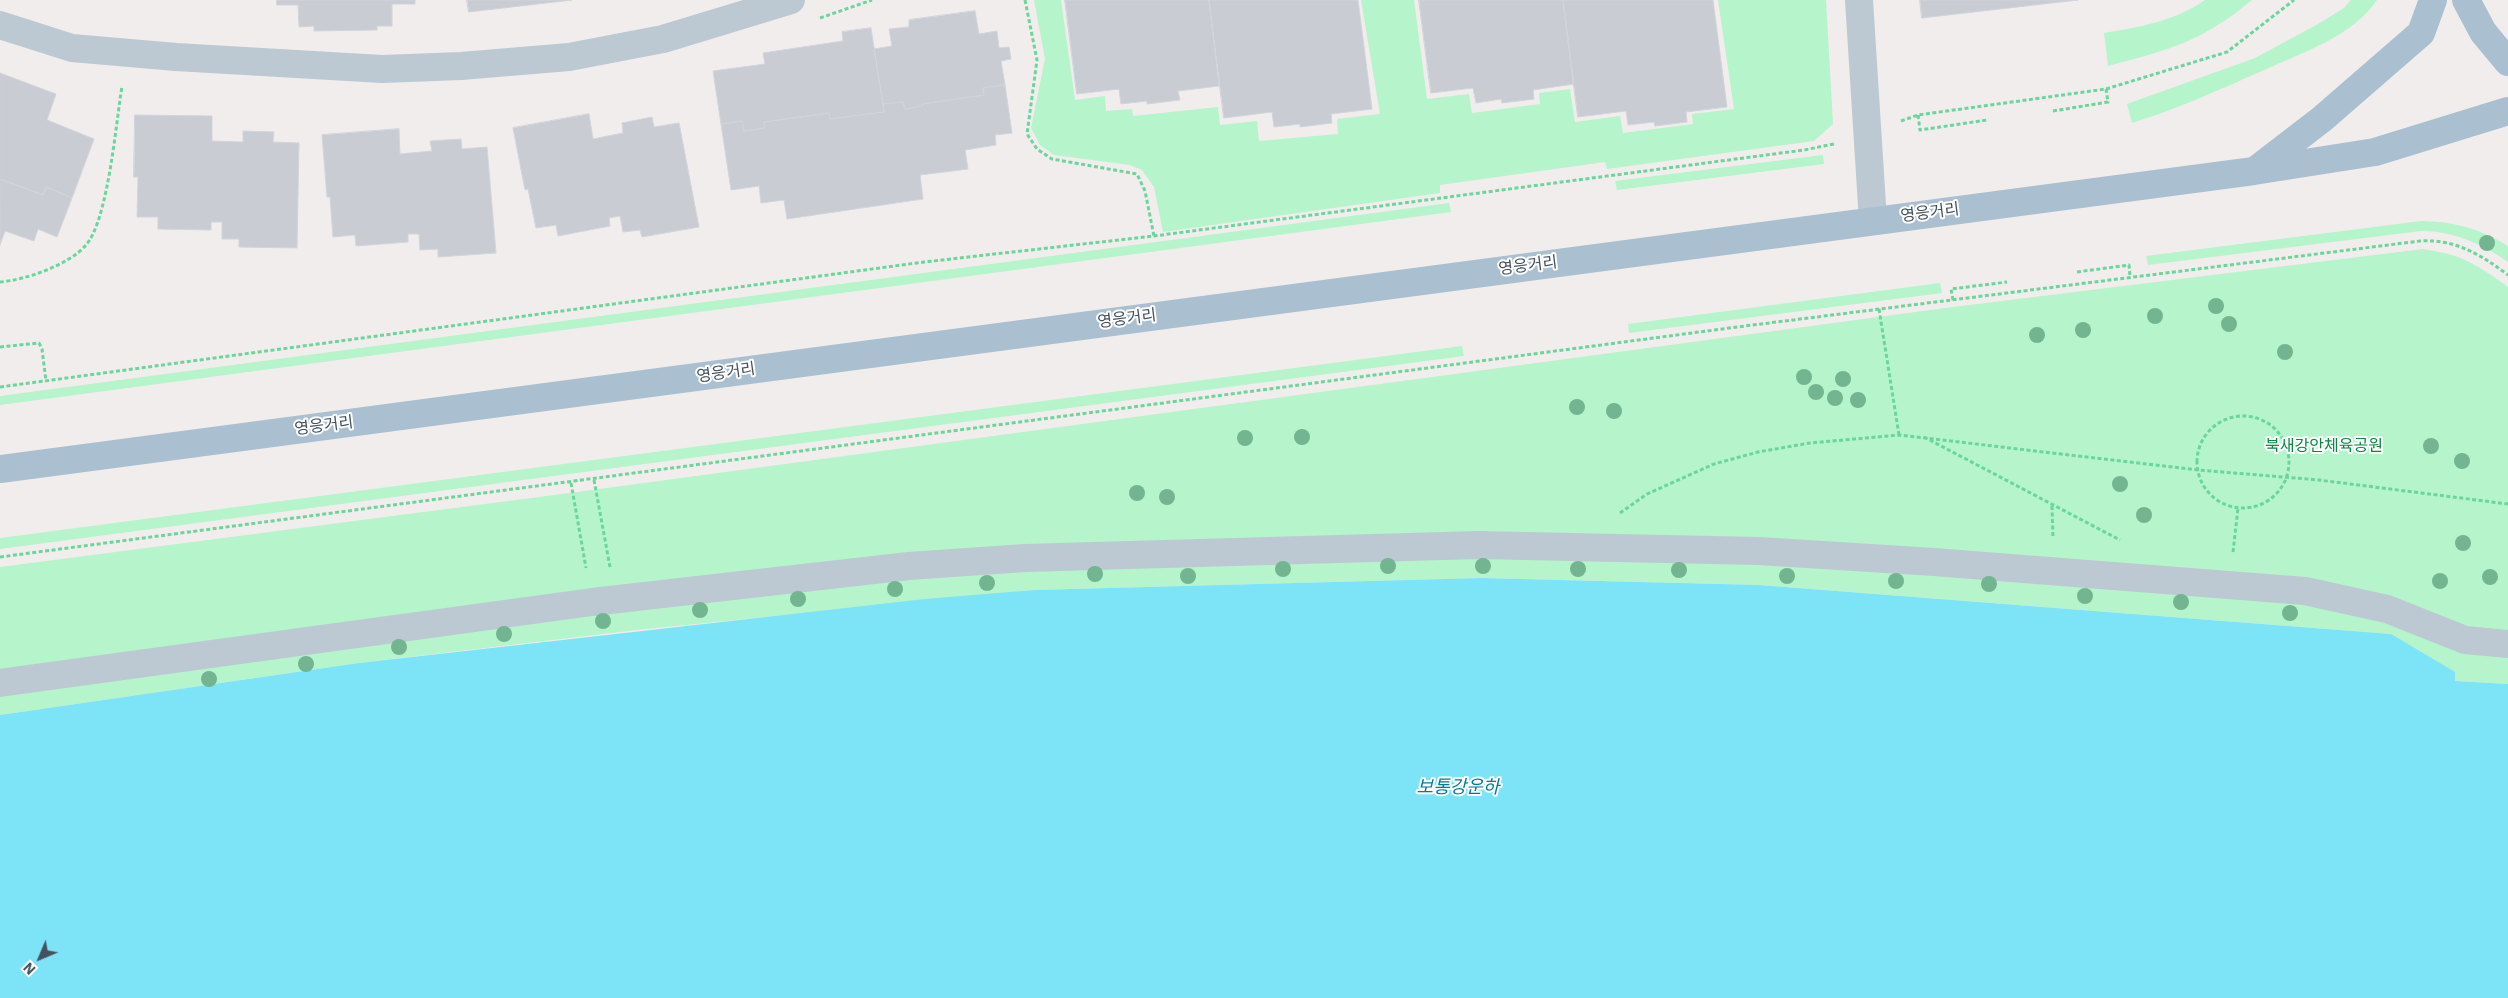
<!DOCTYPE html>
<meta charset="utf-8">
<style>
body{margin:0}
#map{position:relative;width:2508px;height:998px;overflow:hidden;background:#f1eded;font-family:"IBM Plex Sans",sans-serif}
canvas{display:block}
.north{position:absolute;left:15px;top:933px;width:50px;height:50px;-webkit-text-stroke:4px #fff;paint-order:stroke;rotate:225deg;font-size:14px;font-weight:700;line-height:20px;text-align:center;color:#43525d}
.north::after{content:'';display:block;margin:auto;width:18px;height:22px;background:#43525d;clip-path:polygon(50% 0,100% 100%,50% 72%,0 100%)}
</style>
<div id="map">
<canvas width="2508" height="998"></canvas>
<div class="north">N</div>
</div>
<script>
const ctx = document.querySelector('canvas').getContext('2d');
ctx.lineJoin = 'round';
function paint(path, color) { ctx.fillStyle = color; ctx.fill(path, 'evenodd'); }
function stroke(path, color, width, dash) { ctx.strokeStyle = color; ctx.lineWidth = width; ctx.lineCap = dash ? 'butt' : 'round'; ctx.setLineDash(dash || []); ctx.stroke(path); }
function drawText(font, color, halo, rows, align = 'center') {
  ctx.font = font + ' "IBM Plex Sans","Noto Sans KR",sans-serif'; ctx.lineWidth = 4; ctx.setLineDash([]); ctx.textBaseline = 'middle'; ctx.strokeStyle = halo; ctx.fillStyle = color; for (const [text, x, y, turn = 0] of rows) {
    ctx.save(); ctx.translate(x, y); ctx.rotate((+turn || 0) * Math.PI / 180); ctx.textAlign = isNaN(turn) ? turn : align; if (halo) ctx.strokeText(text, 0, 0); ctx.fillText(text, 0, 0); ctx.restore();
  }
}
const green = new Path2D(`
 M 1034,0 L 1061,0 L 1075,100 L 1105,96 L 1106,111 L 1132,109 L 1133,116 L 1218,107 L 1220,125 L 1257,121 L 1259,141 L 1338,134 L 1337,119 L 1380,114 L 1361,0 L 1414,0 L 1427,99 L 1469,94 L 1472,113 L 1540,104 L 1539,93 L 1570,89 L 1575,122 L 1620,116 L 1623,133 L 1693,124 L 1692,114 L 1734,109 L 1718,0 L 1826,0 L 1833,124 L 1814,141 L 1607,169 L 1605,162 L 1440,185 L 1440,193 L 1163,232 L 1154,187 L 1142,170 L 1130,165 L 1054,155 L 1040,145 L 1031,128 L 1045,59 Z
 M 2205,0 L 2252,0 C 2203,41 2169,50 2108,66 L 2104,33 C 2140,27 2175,21 2205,0 Z
 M 2351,0 L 2377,0 C 2352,37 2301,53 2262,71 C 2219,90 2177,109 2132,123 L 2127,104 L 2255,58 L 2318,24 L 2344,8 Z
 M 1823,155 L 1824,164 L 1617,190 L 1615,181 Z
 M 1449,203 L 1451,212 L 0,405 L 0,396 Z
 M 2421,221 C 2453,221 2481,229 2508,246 L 2508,262 C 2483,244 2453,231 2421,231 L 2148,265 L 2146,256 Z
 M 2423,249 C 2463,255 2476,264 2508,287 L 2508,684 L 2455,681 L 2391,634 L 1759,585 L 1482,578 L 1034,590 L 637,630 L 359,663 L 0,715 L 0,567 L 562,494 L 1945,308 Z
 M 1940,283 L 1942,293 L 1629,333 L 1628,324 Z
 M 1462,346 L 1464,356 L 0,549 L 0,538 Z`);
const water = new Path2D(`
 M 1482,578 L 1759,585 L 2391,634 L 2455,672 L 2455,681 L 2508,684 L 2508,998 L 0,998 L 0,715 L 359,663 L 925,599 L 1034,590 Z`);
const building = new Path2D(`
 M 277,0 L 415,0 L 415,4 L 392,4 L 392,26 L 377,26 L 377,30 L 314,31 L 314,26 L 299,27 L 298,5 L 277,5 Z
 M 467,0 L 572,0 L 469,12 Z
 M 1065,0 L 1209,0 L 1219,86 L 1178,91 L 1180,100 L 1147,104 L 1147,101 L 1121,104 L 1119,89 L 1077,94 Z
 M 1209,0 L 1358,0 L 1372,109 L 1331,114 L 1332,123 L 1300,127 L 1300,124 L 1274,127 L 1272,112 L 1224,118 Z
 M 1419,0 L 1563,0 L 1574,84 L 1533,90 L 1534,99 L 1502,103 L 1501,99 L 1476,103 L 1473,88 L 1431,93 Z
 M 1563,0 L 1713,0 L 1727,107 L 1686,112 L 1687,122 L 1655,126 L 1654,122 L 1628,125 L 1626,111 L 1578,117 Z
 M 1920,0 L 2078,0 L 1922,18 Z
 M 975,11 L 979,34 L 997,31 L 999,48 L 1009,47 L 1011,59 L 1001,61 L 1005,85 L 983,88 L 984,95 L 922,104 L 922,106 L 905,109 L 903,102 L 883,104 L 874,49 L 892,46 L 889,29 L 909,27 L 909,20 Z
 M 871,28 L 884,112 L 830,119 L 829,113 L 764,122 L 765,128 L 744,131 L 742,121 L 721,124 L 713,71 L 765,64 L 763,53 L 843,41 L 842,32 Z
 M 0,73 L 56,94 L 47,120 L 94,139 L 72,198 L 46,187 L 43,195 L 0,179 Z
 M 1005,85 L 1012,133 L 995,135 L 996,145 L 965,150 L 968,169 L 920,175 L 923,199 L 787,219 L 784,200 L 761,203 L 759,186 L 731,190 L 721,124 L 742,121 L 744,131 L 765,128 L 764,122 L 829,113 L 830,119 L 884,112 L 883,104 L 903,102 L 905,109 L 922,106 L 922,104 L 984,95 L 983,88 Z
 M 589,114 L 593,139 L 623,133 L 622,123 L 652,117 L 654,127 L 679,123 L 699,227 L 642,237 L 640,230 L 623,232 L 620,216 L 609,218 L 610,226 L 558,236 L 556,225 L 536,228 L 528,189 L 525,190 L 513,128 Z
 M 135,115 L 212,116 L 212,141 L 243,142 L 243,131 L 274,132 L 273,142 L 299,143 L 297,248 L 239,247 L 239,239 L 222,239 L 222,222 L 211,222 L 211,230 L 158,229 L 158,217 L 137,217 L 138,177 L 134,177 Z
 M 399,129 L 400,154 L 432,151 L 430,141 L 461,139 L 462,149 L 487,147 L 496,253 L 438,257 L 438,249 L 420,250 L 419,234 L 408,234 L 408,242 L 356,246 L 355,235 L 333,237 L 330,197 L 327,197 L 322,135 Z
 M 0,179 L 43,195 L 46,187 L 72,198 L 57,237 L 38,229 L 34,241 L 5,231 L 0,245 Z`);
const path = new Path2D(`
 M 1025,0 L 1037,60 L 1027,134 L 1037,149 L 1052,159 L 1137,174 L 1145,191 L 1154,236
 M 820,18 L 872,0
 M 2053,111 L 2108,102 L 2106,89
 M 1918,115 L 1920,130 L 1987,120
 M 1901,121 L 1918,115 L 2106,89 L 2227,52 L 2294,0
 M 2077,272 L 2129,265 L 2130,276
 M 0,282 C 25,280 69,265 86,245 C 108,220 116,123 122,86
 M 1953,300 L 1951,289 L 2007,282
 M 1879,309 L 1899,435
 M 0,347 L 39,343 L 42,349 L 46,381
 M 0,387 L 924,262 L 1154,236 L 1804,150 L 1834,144
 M2197 462a46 46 0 1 1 92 0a46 46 0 1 1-92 0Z
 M 1924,437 L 2120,540
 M 594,480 L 610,567
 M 571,483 L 586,568
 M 2052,506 L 2053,538
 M 1620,513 L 1647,494 L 1714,464 L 1758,452 L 1810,443 L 1899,435 L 2198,470 L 2319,480 L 2508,504
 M 2233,552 L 2238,508
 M 0,557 L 1737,327 L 2420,241 C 2455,239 2480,254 2508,275`);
const minor = new Path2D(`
 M 1859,0 L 1873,221
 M 0,25 L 72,48 L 176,57 L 382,69 L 461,66 L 569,57 L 663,39 L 791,0
 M 0,683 L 592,602 L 909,566 L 1025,558 L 1478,545 L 1759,551 L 1934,562 L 2305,591 L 2387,609 L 2465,640 L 2508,644`);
const major = new Path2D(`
 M 2466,0 L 2483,32 L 2508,62
 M 2257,169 L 2322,119 L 2421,33 L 2433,0
 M 0,469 L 2254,171 L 2375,152 L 2508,111`);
const trees = [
 [2487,243],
 [2216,306],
 [2155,316],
 [2229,324],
 [2083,330],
 [2037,335],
 [2285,352],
 [1804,377],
 [1843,379],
 [1816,392],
 [1835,398],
 [1858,400],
 [1577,407],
 [1614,411],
 [1302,437],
 [1245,438],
 [2431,446],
 [2462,461],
 [2120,484],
 [1137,493],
 [1167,497],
 [2144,515],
 [2463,543],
 [1388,566],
 [1483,566],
 [1283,569],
 [1578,569],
 [1679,570],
 [1095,574],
 [1188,576],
 [1787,576],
 [2490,577],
 [1896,581],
 [2440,581],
 [987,583],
 [1989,584],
 [895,589],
 [2085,596],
 [798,599],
 [2181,602],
 [700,610],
 [2290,613],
 [603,621],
 [504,634],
 [399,647],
 [306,664],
 [209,679]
];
const streetNames = [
 ["영웅거리",1930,213,-7],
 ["영웅거리",1528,266,-7],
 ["영웅거리",1127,319,-7],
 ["영웅거리",726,373,-8],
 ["영웅거리",324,426,-7]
];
const parkNames = [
 ["북새강안체육공원",2324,446]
];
const waterNames = [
 ["보통강운하",1458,788]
];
paint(green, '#b6f4cb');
paint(water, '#7de3f7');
paint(building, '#c9cdd3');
stroke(building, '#d1d4da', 1);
stroke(path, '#6ad69c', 3, [4, 2.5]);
stroke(minor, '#bcc9d2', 28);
stroke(major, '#aabfd0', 28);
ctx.fillStyle = '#72b590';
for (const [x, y] of trees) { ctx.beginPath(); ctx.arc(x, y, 8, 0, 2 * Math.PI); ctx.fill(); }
drawText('16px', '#43525d', '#fff', streetNames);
drawText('16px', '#0b8844', '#fff', parkNames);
drawText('italic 18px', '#037b93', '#fff', waterNames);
</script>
